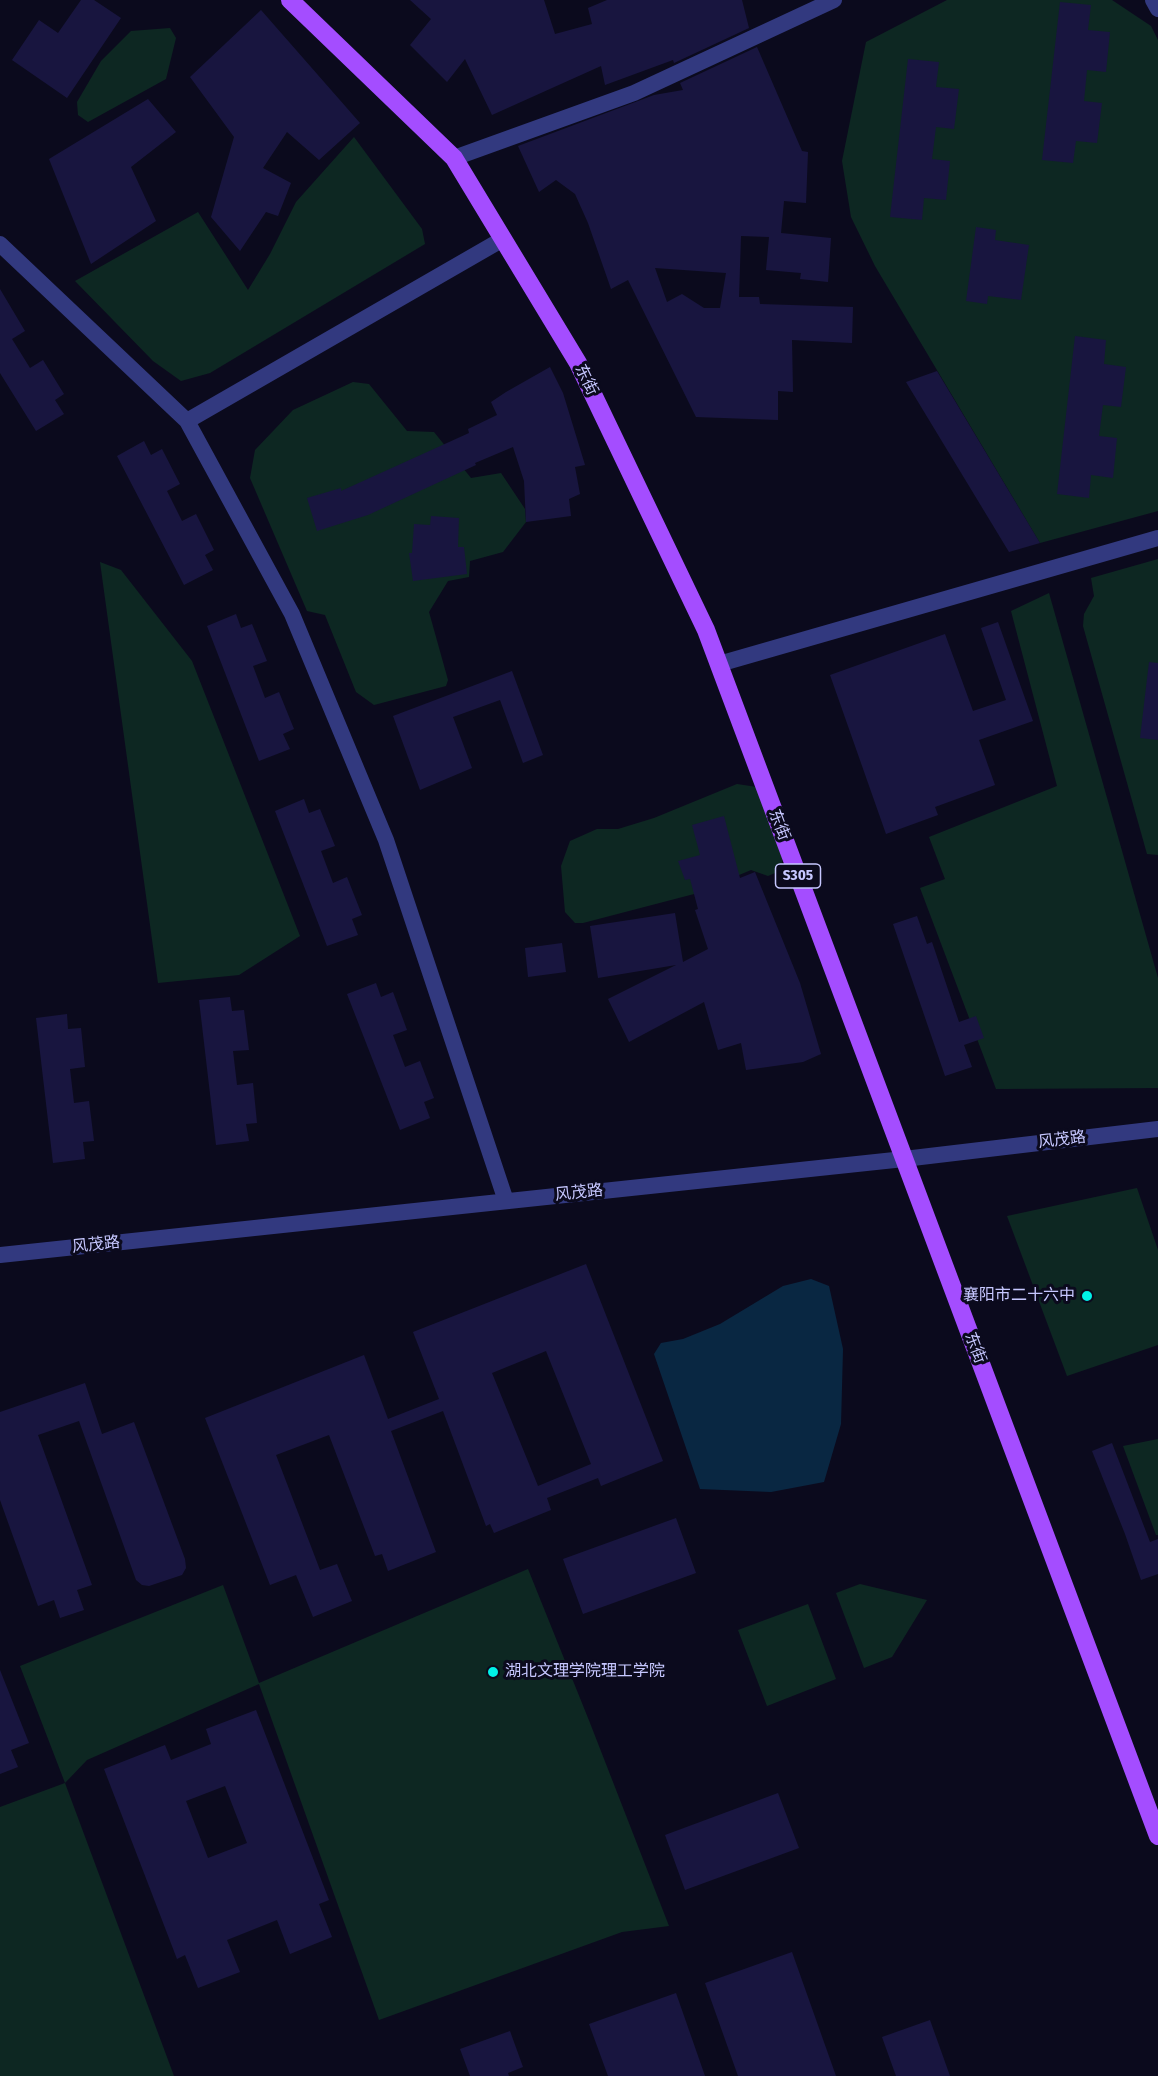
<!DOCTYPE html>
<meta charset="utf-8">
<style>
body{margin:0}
canvas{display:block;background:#0b0a1d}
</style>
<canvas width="1158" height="2076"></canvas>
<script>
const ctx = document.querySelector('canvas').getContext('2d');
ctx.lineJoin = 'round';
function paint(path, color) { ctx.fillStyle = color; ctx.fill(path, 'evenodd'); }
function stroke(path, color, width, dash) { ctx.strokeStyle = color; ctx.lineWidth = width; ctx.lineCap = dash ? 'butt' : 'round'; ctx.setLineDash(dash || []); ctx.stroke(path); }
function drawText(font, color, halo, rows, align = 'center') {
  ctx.font = font + ' "Fira Sans Condensed","Noto Sans SC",sans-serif'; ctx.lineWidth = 6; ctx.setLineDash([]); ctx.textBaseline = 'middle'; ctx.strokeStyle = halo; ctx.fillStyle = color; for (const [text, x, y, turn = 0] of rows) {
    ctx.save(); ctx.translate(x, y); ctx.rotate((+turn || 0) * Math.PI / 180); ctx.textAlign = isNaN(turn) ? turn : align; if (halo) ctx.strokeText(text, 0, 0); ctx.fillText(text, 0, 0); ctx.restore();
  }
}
const green = new Path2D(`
 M 947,0 L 1112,0 L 1151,26 L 1158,40 L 1158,511 L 1040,543 L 875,266 L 851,217 L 842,161 L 866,42 Z
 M 170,28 L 176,38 L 166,79 L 88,122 L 78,115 L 77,102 L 101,61 L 131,31 Z
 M 354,137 L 422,229 L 425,244 L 210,373 L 181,381 L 153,361 L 75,281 L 198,212 L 248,290 L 270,254 L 296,202 Z
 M 353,382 L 369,384 L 407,431 L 434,432 L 471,478 L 501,473 L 525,509 L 526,522 L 503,552 L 470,561 L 469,577 L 448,581 L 429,612 L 448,680 L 446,686 L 374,705 L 356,692 L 325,615 L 307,611 L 250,478 L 255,450 L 293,410 Z
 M 1158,559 L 1158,855 L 1147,854 L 1083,626 L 1084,614 L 1094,596 L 1091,578 Z
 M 100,562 L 121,570 L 192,661 L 300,936 L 239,975 L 158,983 Z
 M 1049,593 L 1158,978 L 1158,1088 L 996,1089 L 920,888 L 945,879 L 929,837 L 1057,786 L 1011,611 Z
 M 737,784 L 757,787 L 782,856 L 782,870 L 768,876 L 751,870 L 694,894 L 583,923 L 575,923 L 565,912 L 561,866 L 570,841 L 597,829 L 618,829 L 654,818 Z
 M 1137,1188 L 1158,1250 L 1158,1345 L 1067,1376 L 1007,1216 Z
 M 1158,1439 L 1158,1535 L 1156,1535 L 1123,1446 Z
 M 528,1569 L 590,1723 L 669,1926 L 622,1932 L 379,2020 L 259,1684 L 87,1760 L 65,1783 L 174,2076 L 0,2076 L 0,1807 L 65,1783 L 20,1666 L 223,1585 L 259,1683 Z
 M 860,1584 L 927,1600 L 892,1657 L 864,1668 L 836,1593 Z
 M 808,1604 L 836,1679 L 767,1706 L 738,1630 Z`);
const water = new Path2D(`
 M 811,1279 L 829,1286 L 843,1349 L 841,1424 L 824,1482 L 771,1492 L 700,1489 L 654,1354 L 661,1343 L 683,1339 L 720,1324 L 783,1286 Z`);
const building = new Path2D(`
 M 81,0 L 94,0 L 121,18 L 67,98 L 12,60 L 39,20 L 58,33 Z
 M 410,0 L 544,0 L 555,34 L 592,24 L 588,8 L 607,0 L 742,0 L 749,28 L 674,63 L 673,60 L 605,85 L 601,66 L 492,115 L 465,59 L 447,82 L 410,45 L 431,19 Z
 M 1060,2 L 1091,5 L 1088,30 L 1110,32 L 1106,72 L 1087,70 L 1084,101 L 1102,103 L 1097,143 L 1076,141 L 1073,163 L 1042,160 Z
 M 261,10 L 360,123 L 319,160 L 287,132 L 263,168 L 291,183 L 278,216 L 266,212 L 240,251 L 211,217 L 234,137 L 190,77 Z
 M 757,47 L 802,151 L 808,152 L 806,203 L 784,201 L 781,233 L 831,238 L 828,282 L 800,279 L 801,273 L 766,270 L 769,237 L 741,236 L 739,297 L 759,297 L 760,304 L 853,307 L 852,343 L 792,340 L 793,392 L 778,391 L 778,420 L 696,417 L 628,280 L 611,289 L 588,223 L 575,194 L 556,180 L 539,192 L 518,146 L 654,95 L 683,90 L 680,83 ZM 655,268 L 726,273 L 720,308 L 704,308 L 682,294 L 667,302 Z
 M 908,59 L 939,62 L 936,87 L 959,89 L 954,129 L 936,127 L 932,159 L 950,161 L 946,200 L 924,198 L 922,220 L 890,217 Z
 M 148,99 L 176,132 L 131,167 L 156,221 L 91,264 L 49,159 Z
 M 976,227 L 996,230 L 995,240 L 1029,245 L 1021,300 L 988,296 L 987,304 L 966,301 Z
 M 0,289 L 25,331 L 12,339 L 30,368 L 43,360 L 64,394 L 55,400 L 64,414 L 36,431 L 0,373 Z
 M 1075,336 L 1106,340 L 1104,364 L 1126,367 L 1121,407 L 1103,405 L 1099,436 L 1117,438 L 1113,478 L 1091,475 L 1089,498 L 1057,494 Z
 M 550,367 L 563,393 L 585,465 L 575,467 L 580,494 L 569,499 L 571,516 L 526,522 L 524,481 L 513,447 L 475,463 L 476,465 L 368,515 L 317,531 L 307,498 L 341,488 L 341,491 L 469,433 L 468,429 L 497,415 L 491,402 L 506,392 Z
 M 937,371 L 1040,543 L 1009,552 L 906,382 Z
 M 144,441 L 151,455 L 162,449 L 180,484 L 167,491 L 182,521 L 196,514 L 214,550 L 205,555 L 213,570 L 184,585 L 117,456 Z
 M 431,516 L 459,518 L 458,547 L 464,547 L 467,574 L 413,581 L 409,553 L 412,553 L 414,524 L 430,525 Z
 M 236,614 L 241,628 L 252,624 L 267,661 L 253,666 L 265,698 L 279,692 L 294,729 L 283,734 L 290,749 L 259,761 L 207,626 Z
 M 998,622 L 1033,721 L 979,740 L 995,785 L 935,807 L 938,815 L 886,834 L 830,675 L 945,634 L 973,711 L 1006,700 L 981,628 Z
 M 1149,662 L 1158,663 L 1158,740 L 1140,738 Z
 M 512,671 L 543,755 L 523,763 L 500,700 L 453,717 L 472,768 L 420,790 L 393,716 Z
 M 304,799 L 309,813 L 320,809 L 335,846 L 321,851 L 333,883 L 347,877 L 362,915 L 352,919 L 358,935 L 327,946 L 275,811 Z
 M 724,816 L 740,878 L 755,872 L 800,983 L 821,1054 L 803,1062 L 746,1070 L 741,1043 L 718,1050 L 704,1002 L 629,1042 L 608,999 L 676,965 L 598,978 L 590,926 L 675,913 L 683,962 L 708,949 L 695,910 L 698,909 L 690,879 L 685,880 L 678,861 L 700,855 L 692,825 Z
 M 917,916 L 927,944 L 932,942 L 959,1022 L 976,1016 L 984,1038 L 964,1045 L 972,1067 L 945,1076 L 893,924 Z
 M 562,943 L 566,972 L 528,977 L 525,948 Z
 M 376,983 L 381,997 L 393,992 L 407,1030 L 393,1035 L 405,1067 L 420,1061 L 434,1098 L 424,1102 L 430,1118 L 400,1130 L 347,994 Z
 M 230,997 L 232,1011 L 244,1010 L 249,1050 L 233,1051 L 237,1085 L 253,1083 L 257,1123 L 246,1124 L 249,1141 L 216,1145 L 199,1000 Z
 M 67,1014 L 68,1029 L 81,1028 L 85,1067 L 70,1069 L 74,1103 L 89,1101 L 94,1141 L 83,1142 L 85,1159 L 53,1163 L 36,1018 Z
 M 586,1264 L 663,1461 L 601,1486 L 598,1478 L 547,1498 L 551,1510 L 494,1533 L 490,1524 L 486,1526 L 443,1411 L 391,1431 L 436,1552 L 388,1571 L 382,1554 L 375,1556 L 329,1435 L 276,1455 L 320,1570 L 337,1564 L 352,1601 L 313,1617 L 296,1575 L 270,1585 L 205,1418 L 364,1355 L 388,1419 L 439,1399 L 413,1332 ZM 546,1351 L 591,1464 L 538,1486 L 492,1373 Z
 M 85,1383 L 102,1434 L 134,1422 L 185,1559 L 186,1568 L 182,1575 L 149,1586 L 142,1585 L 136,1580 L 79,1421 L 38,1435 L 92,1585 L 77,1590 L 84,1610 L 60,1618 L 54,1600 L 38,1606 L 0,1500 L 0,1412 Z
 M 1112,1443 L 1150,1542 L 1158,1539 L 1158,1574 L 1141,1580 L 1125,1534 L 1092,1451 Z
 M 676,1518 L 696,1573 L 583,1614 L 563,1559 Z
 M 0,1670 L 29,1743 L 11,1750 L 18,1767 L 0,1774 Z
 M 256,1710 L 329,1900 L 319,1904 L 332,1937 L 290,1954 L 277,1920 L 227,1940 L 240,1972 L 198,1988 L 185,1955 L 177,1959 L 104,1769 L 165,1745 L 171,1760 L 211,1744 L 206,1729 ZM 225,1786 L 247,1843 L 208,1858 L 186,1801 Z
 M 778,1793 L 799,1848 L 685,1890 L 665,1835 Z
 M 792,1952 L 836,2076 L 738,2076 L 705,1983 Z
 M 676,1993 L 705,2076 L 608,2076 L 589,2024 Z
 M 930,2020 L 950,2076 L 896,2076 L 882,2037 Z
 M 510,2031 L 523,2067 L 508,2073 L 509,2076 L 470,2076 L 460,2049 Z`);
const minor = new Path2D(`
 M 1153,0 L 1158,9
 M 454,158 L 634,93 L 834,0
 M 0,244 L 187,421 L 292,614 L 386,840 L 506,1201
 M 187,421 L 503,239
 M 719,664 L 1158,538
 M 0,1255 L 904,1159 L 1158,1129`);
const major = new Path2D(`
 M 290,0 L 454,158 L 578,363 L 706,630 L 1158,1836`);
const markers = [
 [1087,1296,6,"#00f1e8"],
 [493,1672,6,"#00f1e8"]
];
const shields = [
 [798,876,45]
];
const shieldNames = [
 ["S305",798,876]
];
const streetNames = [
 ["东街",586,380,64],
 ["东街",779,825,69],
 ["风茂路",1062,1140,-7],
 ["风茂路",579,1193,-6],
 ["风茂路",96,1245,-6],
 ["东街",975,1348,69]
];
const poiNames = [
 ["襄阳市二十六中",1075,1296],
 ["湖北文理学院理工学院",505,1672,"left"]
];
paint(green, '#0d2722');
paint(water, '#092742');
paint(building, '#18153f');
stroke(minor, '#32397f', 16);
stroke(major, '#a44dff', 18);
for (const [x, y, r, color] of markers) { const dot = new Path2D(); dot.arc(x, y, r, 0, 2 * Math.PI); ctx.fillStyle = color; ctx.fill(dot); stroke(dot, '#0b0a1d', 2); }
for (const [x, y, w] of shields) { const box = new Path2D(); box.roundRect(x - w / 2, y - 12, w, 24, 4.5); ctx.fillStyle = '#0b0a1d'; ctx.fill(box); stroke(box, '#c6c7ff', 1.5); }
drawText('bold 15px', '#c6c7ff', null, shieldNames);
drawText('16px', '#c6c7ff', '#0b0a1d', streetNames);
drawText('16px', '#c6c7ff', '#0b0a1d', poiNames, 'right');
</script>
